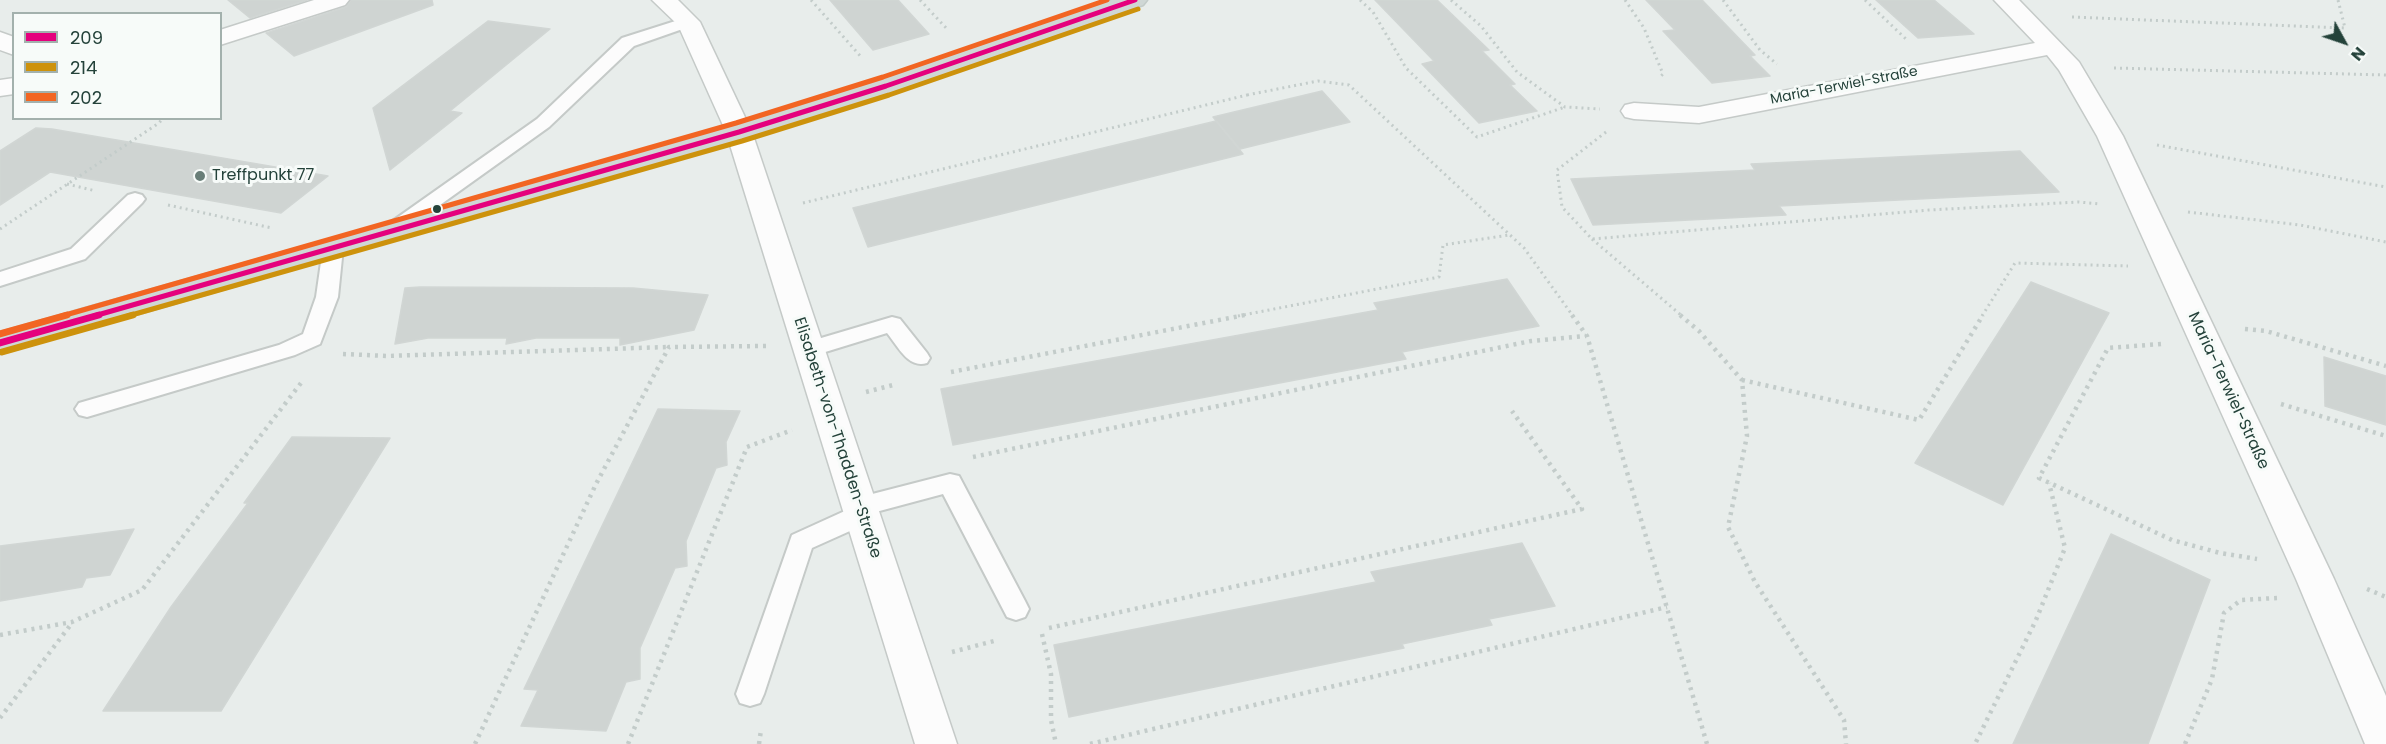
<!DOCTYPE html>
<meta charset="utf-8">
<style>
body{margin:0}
#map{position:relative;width:2386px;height:744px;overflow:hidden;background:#e8edeb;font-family:Poppins,sans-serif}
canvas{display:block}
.legend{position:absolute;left:12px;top:12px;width:210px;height:108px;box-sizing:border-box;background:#f7fbf9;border:2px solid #a3b1ad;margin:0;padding:8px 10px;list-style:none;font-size:18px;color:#24423a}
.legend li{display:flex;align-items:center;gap:12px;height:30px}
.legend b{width:30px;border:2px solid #a3b1ad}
.north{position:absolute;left:2314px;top:12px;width:60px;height:60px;-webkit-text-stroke:4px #f7fbf9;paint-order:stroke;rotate:130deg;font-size:16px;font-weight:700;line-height:24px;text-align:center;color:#24423a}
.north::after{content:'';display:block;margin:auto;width:21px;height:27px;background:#24423a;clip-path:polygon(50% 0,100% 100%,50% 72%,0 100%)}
</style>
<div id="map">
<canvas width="2386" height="744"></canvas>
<ul class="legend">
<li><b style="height:8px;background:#e5007d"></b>209</li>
<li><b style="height:8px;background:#cd920c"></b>214</li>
<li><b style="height:8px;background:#f26522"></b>202</li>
</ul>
<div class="north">N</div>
</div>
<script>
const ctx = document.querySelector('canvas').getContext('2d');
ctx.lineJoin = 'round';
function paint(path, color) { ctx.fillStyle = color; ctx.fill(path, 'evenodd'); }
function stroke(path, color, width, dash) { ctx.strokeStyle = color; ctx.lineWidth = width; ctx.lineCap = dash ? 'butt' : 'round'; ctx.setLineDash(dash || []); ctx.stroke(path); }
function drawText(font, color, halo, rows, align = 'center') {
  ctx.font = font + ' Poppins,sans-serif'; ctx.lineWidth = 6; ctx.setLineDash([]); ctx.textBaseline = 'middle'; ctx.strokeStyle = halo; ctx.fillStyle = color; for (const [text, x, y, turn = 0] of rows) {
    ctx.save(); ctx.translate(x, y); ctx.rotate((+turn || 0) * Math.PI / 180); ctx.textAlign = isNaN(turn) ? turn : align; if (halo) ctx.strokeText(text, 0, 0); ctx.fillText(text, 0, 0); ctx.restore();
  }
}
const building = new Path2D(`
 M 228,0 L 307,0 L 250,18 Z
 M 351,0 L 432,0 L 433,5 L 294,56 L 266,33 L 346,7 Z
 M 830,0 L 898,0 L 929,34 L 873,50 Z
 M 1375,0 L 1437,0 L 1489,50 L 1482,51 L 1515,84 L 1510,85 L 1537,111 L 1479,123 L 1422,64 L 1434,61 Z
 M 1646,0 L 1702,0 L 1755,55 L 1750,56 L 1770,76 L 1712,83 L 1663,31 L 1675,30 Z
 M 1876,0 L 1934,0 L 1974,34 L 1918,38 Z
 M 488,21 L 550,29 L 450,111 L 462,113 L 390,170 L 373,108 Z
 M 1322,91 L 1350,122 L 1240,149 L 1213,117 Z
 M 1216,121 L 1243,154 L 868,247 L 853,208 Z
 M 36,128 L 52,129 L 328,176 L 281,213 L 50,172 L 0,205 L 0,151 Z
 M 2020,151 L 2059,192 L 1779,206 L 1786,215 L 1593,225 L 1571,179 L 1755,170 L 1751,164 Z
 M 1507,279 L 1539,326 L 1402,352 L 1406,359 L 953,445 L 941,389 L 1378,310 L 1374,303 Z
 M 2031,282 L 2109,313 L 2003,505 L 1915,463 Z
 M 420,287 L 633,288 L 708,295 L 694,330 L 620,345 L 620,338 L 536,338 L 506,344 L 507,338 L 428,338 L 395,344 L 405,288 Z
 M 2324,357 L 2386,376 L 2386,425 L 2325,406 Z
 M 658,409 L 740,411 L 726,442 L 727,465 L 716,468 L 686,541 L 687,566 L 675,568 L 640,648 L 640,679 L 626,682 L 606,731 L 521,726 L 538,690 L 524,689 Z
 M 292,437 L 390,438 L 221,711 L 103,711 L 171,607 L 248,503 L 244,503 Z
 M 134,529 L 110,575 L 86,578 L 82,587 L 0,601 L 0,546 Z
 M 2111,534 L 2210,580 L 2148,744 L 2013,744 Z
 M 1522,543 L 1555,606 L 1489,619 L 1492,625 L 1402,644 L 1404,648 L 1069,717 L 1054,645 L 1376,582 L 1371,572 Z`);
const pathFar1 = new Path2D(`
 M 811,0 L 862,58
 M 920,0 L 948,30
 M 1360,0 L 1373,12 L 1406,68 L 1477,137 L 1565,107
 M 1451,0 L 1481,26 L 1517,72 L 1565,107 L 1600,109
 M 1625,0 L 1644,28 L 1663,74 L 1659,78
 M 1723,0 L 1760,50 L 1777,64
 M 1865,0 L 1907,40
 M 2072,17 L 2345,28 L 2338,0
 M 2114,68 L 2386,75
 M 1247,95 L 1318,81 L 1349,85 L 1524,248 L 1573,316
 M 1606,132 L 1557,170 L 1562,207 L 1592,239 L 1929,210 L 2079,202 L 2100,204
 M 2157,145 L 2386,187
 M 67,184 L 96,191
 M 803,203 L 1247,95
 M 168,205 L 272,228
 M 2188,212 L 2300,225 L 2386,242
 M 0,229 L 159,123 L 163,118
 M 1592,239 L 1682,316
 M 1238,316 L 1439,277 L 1443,245 L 1509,235
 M 1982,316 L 2015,263 L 2128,266`);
const path = new Path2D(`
 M 1572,315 L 1587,336 L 1707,744
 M 1680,315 L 1699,331 L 1742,380 L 1747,436 L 1728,527 L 1755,582 L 1844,720 L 1846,744
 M 2245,329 L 2266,331 L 2386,366
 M 2161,344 L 2108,348 L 2039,478 L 2172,540 L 2220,553 L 2257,559
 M 343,354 L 387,356 L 669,347
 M 951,372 L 1245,315
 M 1742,380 L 1919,420 L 1983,315
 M 866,392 L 897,384
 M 2281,404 L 2386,436
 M 973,457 L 1531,341 L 1586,336
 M 2367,589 L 2386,597
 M 1049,628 L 1582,509 L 1512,411
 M 1042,634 L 1051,674 L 1051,720 L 1056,744
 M 0,635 L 72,622 L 142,590 L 301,383
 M 952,652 L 998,640
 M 0,718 L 72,623
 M 1976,742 L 2036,620 L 2065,548 L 2049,483
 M 475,744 L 596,484 L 669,347 L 766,346
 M 628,744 L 747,447 L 792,430
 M 759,744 L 761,730
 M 1090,744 L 1667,607
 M 2185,744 L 2212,679 L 2224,613 L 2241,600 L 2277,598`);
const service = new Path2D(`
 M 688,17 L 694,19 L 696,22 L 694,25 L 634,46 L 549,127 L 398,235 L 391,237 L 384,235 L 381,231 L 384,227 L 537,119 L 622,38 Z
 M 135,193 L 142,195 L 145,199 L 142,203 L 85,259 L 0,286 L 0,272 L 71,249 L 128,195 Z
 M 333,242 L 340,244 L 343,248 L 338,297 L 320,344 L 295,355 L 87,417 L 79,415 L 75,409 L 79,403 L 279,345 L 303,334 L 316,297 L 323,248 L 326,244 Z
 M 892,317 L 900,319 L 927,353 L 930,358 L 927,363 C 908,369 898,346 887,333 L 809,357 L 801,354 L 798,349 L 801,344 Z
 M 950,474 L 959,476 L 1025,601 L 1029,609 L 1025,617 L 1016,620 L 1007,617 L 943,494 L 872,513 L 870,522 L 812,548 L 764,694 L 760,703 L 750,706 L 740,703 L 736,694 L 792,535 L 847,510 L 846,507 L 849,500 Z`);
const minor = new Path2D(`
 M 314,0 L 349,0 L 345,5 L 220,45 L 220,30 Z
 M 652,0 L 678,0 L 700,22 L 752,132 L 957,744 L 915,744 L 726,132 L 678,25 Z
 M 1994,0 L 2019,0 L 2079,62 L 2123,136 L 2334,579 L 2386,696 L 2386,744 L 2365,744 L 2296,579 L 2097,136 L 2059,70 L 2047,55 L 1699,123 L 1634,119 L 1625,117 L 1621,111 L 1625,105 L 1634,103 L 1699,107 L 2035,43 Z
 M 0,32 L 14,37 L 14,55 L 0,50 Z
 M 14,78 L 14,94 L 0,96 L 0,80 Z`);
const primary = new Path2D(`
 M 1112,0 L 1147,0 L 1143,5 L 895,91 L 748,138 L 0,354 L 0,332 L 730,126 L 877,81 Z`);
const bus1Far1 = new Path2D(`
 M 94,316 L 739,132 L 886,86 L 1135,0`);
const bus1 = new Path2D(`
 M 0,343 L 99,315`);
const bus2Far1 = new Path2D(`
 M 128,316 L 742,141 L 889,95 L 1138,9`);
const bus2 = new Path2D(`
 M 2,352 L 133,315`);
const bus3Far1 = new Path2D(`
 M 62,316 L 736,123 L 883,77 L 1107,0`);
const bus3 = new Path2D(`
 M 0,334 L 67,315`);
const markers = [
 [200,176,6,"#697e78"],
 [437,209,5,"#24423a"]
];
const farStreetnames = [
 ["Maria-Terwiel-Straße",1844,86,-11]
];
const poiNames = [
 ["Treffpunkt 77",212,176]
];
const streetNames = [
 ["Maria-Terwiel-Straße",2228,391,65],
 ["Elisabeth-von-Thadden-Straße",837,438,72]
];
paint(building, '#cfd4d2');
stroke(building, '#d1d6d4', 1.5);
stroke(service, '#c5cac8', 4);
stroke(minor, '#c5cac8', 3);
stroke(primary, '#c3ccc9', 3);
stroke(pathFar1, '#c3ccca', 3, [2, 4]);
stroke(path, '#c3ccca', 4.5, [3, 5]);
paint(service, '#fcfcfc');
paint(minor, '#fcfcfc');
paint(primary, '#cfd7d5');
stroke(bus1Far1, '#e5007d', 5);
stroke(bus1, '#e5007d', 7);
stroke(bus2Far1, '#cd920c', 5);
stroke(bus2, '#cd920c', 7);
stroke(bus3Far1, '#f26522', 5);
stroke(bus3, '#f26522', 7);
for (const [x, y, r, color] of markers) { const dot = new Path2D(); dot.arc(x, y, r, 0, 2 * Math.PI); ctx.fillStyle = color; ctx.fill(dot); stroke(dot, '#f7fbf9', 2); }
drawText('14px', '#24423a', '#f7fbf9', farStreetnames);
drawText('16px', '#24423a', '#f7fbf9', poiNames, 'left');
drawText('16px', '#24423a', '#f7fbf9', streetNames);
</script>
